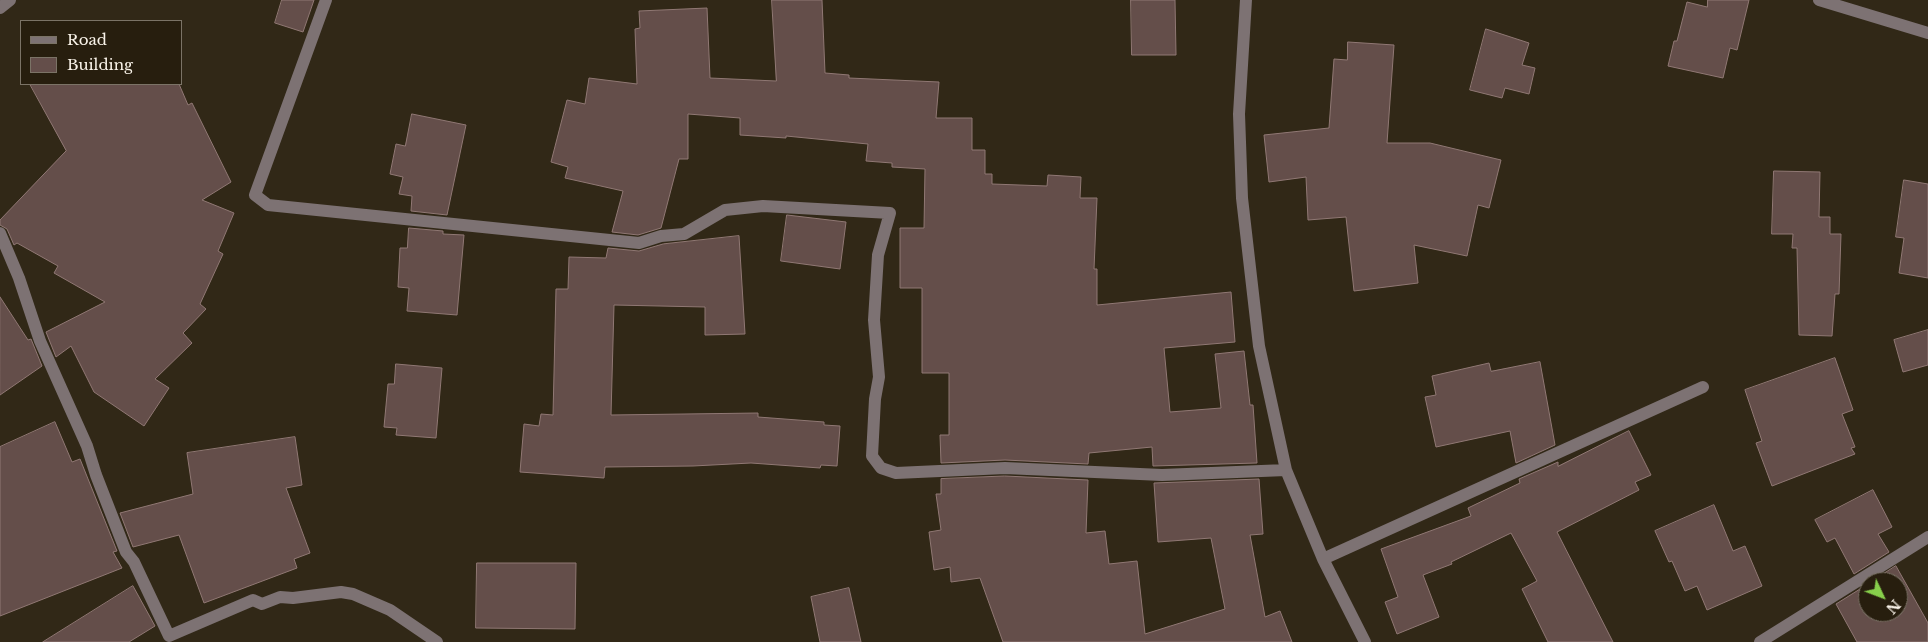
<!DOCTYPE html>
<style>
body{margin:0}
#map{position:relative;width:1928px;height:642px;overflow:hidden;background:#312817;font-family:"Libre Baskerville",serif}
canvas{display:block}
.legend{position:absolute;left:20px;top:20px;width:162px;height:65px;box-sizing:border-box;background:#271e0e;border:1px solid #7b7366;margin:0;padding:6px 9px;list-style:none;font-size:15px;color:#f9f3e9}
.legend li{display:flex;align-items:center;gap:10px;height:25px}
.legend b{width:25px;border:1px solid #7b7366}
.north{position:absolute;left:1858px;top:572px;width:50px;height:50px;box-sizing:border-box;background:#271e0e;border:1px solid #7b7366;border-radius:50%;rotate:133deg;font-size:14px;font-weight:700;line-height:20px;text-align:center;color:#f9f3e9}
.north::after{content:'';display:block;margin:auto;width:18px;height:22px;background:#87cf4b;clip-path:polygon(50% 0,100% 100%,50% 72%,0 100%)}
</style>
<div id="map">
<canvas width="1928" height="642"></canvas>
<ul class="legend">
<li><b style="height:6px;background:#7d7273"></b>Road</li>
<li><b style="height:14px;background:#644e4a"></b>Building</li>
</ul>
<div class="north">N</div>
</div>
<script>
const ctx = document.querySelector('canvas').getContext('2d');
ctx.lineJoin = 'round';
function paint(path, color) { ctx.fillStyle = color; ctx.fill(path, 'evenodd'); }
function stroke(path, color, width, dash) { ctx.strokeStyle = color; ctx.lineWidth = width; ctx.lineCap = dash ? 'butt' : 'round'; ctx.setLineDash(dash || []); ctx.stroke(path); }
const building = new Path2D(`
 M 282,0 L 314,0 L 303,32 L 275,23 Z
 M 772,0 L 822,0 L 825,73 L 849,75 L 849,78 L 939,82 L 936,118 L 972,118 L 972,150 L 985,150 L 985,174 L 992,174 L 992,184 L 1047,186 L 1048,175 L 1081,177 L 1080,198 L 1097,198 L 1094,269 L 1097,269 L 1097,305 L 1231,292 L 1235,342 L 1164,348 L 1170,412 L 1221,408 L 1215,354 L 1244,351 L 1250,405 L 1253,405 L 1257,463 L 1153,466 L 1152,447 L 1089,453 L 1088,464 L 1005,460 L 941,463 L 940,435 L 949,435 L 949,373 L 922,373 L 922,288 L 900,288 L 900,228 L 924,228 L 925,169 L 892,167 L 892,163 L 866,161 L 868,144 L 786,136 L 786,138 L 740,135 L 740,118 L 688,114 L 688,159 L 679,159 L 661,228 L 638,235 L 612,232 L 623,191 L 565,178 L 568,167 L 551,162 L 567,100 L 585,104 L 589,78 L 637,84 L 635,29 L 640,28 L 639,11 L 707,8 L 710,78 L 776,81 Z
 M 1131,0 L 1175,0 L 1176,55 L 1132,55 Z
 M 1708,0 L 1749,0 L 1737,50 L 1730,48 L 1723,78 L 1668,66 L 1674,41 L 1677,41 L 1687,2 L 1707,7 Z
 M 1486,29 L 1529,43 L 1522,65 L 1535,68 L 1529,94 L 1505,88 L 1502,98 L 1470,90 Z
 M 1348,42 L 1394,45 L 1387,143 L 1430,143 L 1501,160 L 1489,208 L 1478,205 L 1467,256 L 1414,245 L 1418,283 L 1354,291 L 1346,217 L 1308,220 L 1306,177 L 1269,182 L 1264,135 L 1329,128 L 1334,59 L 1347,60 Z
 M 30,84 L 179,84 L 188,105 L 192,103 L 231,182 L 202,200 L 234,213 L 218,251 L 223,254 L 200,304 L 206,309 L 183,333 L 192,343 L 155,379 L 169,388 L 144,426 L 94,392 L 71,346 L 56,357 L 46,332 L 105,302 L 54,273 L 58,266 L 17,243 L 14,245 L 7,229 L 0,225 L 0,220 L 66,151 Z
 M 412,114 L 466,125 L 447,215 L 411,211 L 412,196 L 399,194 L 403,177 L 390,174 L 396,144 L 405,146 Z
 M 1774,171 L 1820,172 L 1819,217 L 1830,217 L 1830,234 L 1841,234 L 1839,294 L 1835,294 L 1832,336 L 1799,335 L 1797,248 L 1792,248 L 1793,234 L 1772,234 Z
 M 1904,180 L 1928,184 L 1928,278 L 1899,273 L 1904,238 L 1896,237 Z
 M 787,215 L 846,222 L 840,269 L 781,261 Z
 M 409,228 L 443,231 L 443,234 L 464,235 L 457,315 L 407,311 L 409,288 L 398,287 L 400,248 L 407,248 Z
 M 739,236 L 745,334 L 705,335 L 705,307 L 614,305 L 611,415 L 758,413 L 758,417 L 824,422 L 824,425 L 840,426 L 837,466 L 821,465 L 820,468 L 751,463 L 693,466 L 605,467 L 604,478 L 520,472 L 524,424 L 539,426 L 541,414 L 553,415 L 556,289 L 568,289 L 569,257 L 606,258 L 608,248 L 639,251 L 663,244 Z
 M 0,297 L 28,340 L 31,339 L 42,366 L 0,395 Z
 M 1928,330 L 1928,365 L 1903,372 L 1894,340 Z
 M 1835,358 L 1853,410 L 1842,414 L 1855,447 L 1851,448 L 1855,454 L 1772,486 L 1756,443 L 1762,441 L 1745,390 Z
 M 1540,362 L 1555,445 L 1516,463 L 1510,431 L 1436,447 L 1425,397 L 1436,395 L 1432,376 L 1489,363 L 1491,371 Z
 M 396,364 L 442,368 L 436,438 L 396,435 L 397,428 L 384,427 L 388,384 L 394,384 Z
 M 55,422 L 72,462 L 80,459 L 117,551 L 113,552 L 122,568 L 0,616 L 0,447 Z
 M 1629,431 L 1651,475 L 1635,482 L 1639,490 L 1557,532 L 1613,642 L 1548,642 L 1522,589 L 1537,581 L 1511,533 L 1451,562 L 1452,564 L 1423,575 L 1439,617 L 1397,634 L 1385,602 L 1398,597 L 1381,549 L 1471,516 L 1468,508 L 1520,483 L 1519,479 L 1558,462 L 1558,466 Z
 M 295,437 L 302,485 L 286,488 L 310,553 L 294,559 L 297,568 L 204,603 L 179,535 L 133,547 L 120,513 L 193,494 L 187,453 Z
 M 1005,476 L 1088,480 L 1086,533 L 1105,531 L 1109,564 L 1137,561 L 1145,634 L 1225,609 L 1211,538 L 1158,542 L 1154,483 L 1259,479 L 1263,534 L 1250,535 L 1265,617 L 1280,611 L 1292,642 L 1003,642 L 980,578 L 951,582 L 950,567 L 934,570 L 929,532 L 941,530 L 936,494 L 941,494 L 941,479 Z
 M 1873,490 L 1892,527 L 1878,534 L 1889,552 L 1854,574 L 1835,538 L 1827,542 L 1815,520 Z
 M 1714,505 L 1733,551 L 1745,546 L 1762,586 L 1707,610 L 1697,586 L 1685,591 L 1672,561 L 1669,562 L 1655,531 Z
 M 477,563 L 576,563 L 575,629 L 476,628 Z
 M 1896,566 L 1928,623 L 1928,642 L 1857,642 L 1836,604 L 1868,584 L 1868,612 L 1898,612 L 1898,582 L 1871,582 Z
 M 133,586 L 155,626 L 129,642 L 43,642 Z
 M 849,588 L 861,642 L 820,642 L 811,597 Z`);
const minor = new Path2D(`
 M 326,0 L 255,195 L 268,205 L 639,243 L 661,236 L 684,234 L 725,210 L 763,206 L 890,213 L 878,255 L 874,320 L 879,377 L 875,399 L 872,456 L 881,468 L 896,473 L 1005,468 L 1162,475 L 1286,470
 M 1246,0 L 1239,114 L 1242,198 L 1259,346 L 1286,470 L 1323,559 L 1365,642
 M 1819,0 L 1928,33
 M 0,8 L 10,0
 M 0,233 L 19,278 L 40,341 L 87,446 L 96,475 L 126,552 L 134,562 L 169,636 L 253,600 L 262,604 L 280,597 L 293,598 L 341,592 L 353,594 L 390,610 L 437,642
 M 1323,559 L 1703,387
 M 1760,642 L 1928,537`);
paint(building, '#644e4a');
stroke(building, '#907874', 1);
stroke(minor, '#7d7273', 12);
</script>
